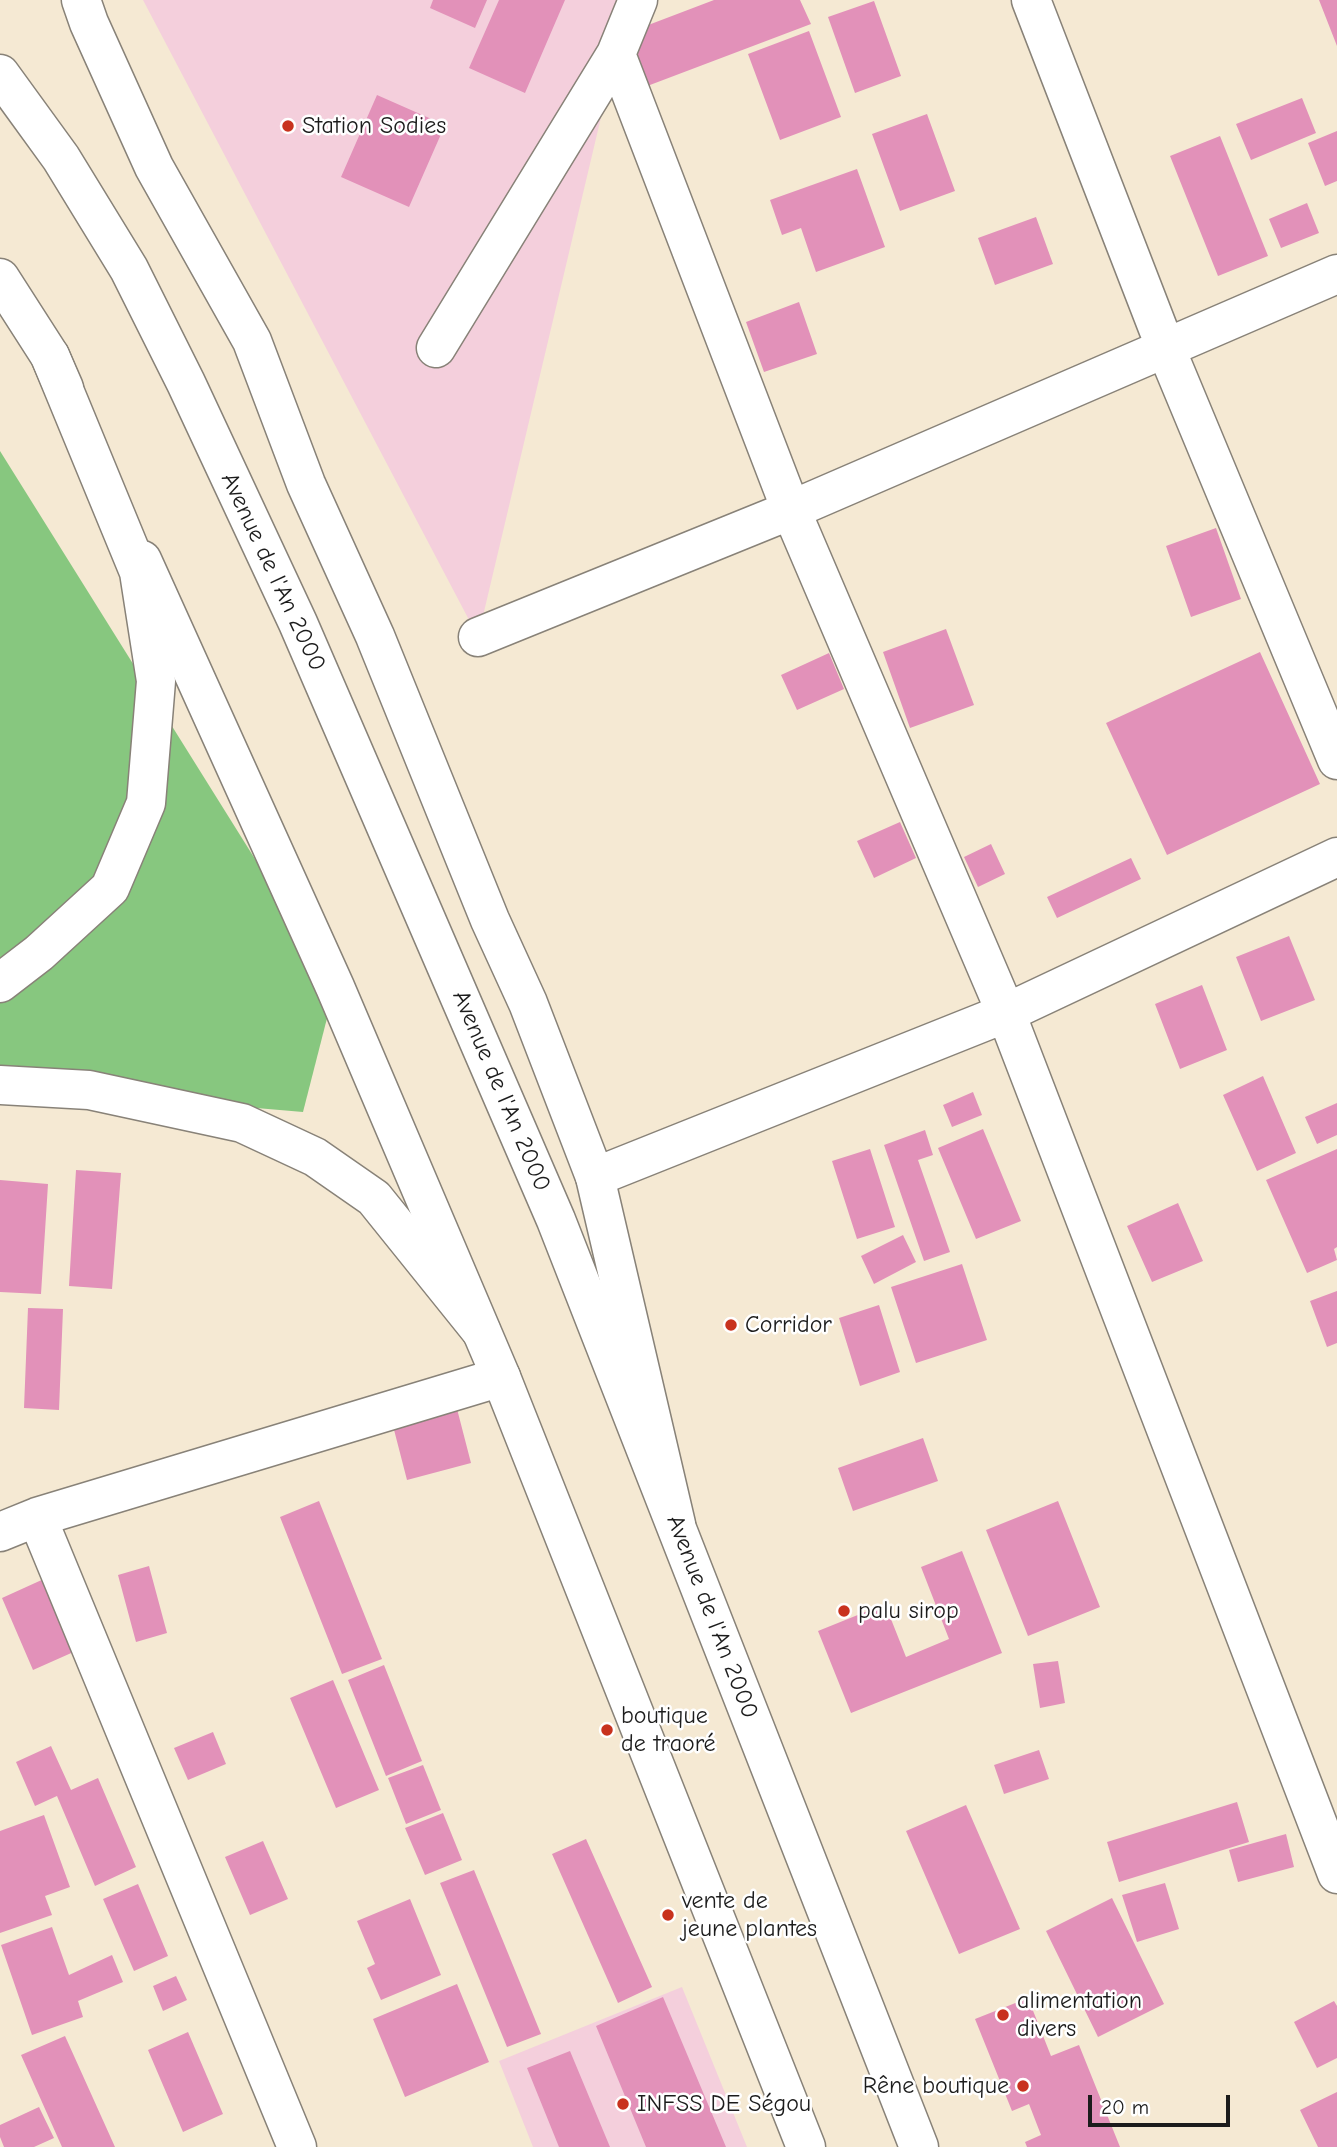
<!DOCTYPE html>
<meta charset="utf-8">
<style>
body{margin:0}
#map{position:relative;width:1337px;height:2147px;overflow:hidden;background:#f5e9d3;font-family:"Comic Neue",sans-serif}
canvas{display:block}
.scale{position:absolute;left:1088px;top:2095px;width:142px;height:32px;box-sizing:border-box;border:4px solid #1c1c1c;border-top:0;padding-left:9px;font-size:21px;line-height:24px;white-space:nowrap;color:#1c1c1c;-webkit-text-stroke:5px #fff;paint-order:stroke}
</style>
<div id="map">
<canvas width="1337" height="2147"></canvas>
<div class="scale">20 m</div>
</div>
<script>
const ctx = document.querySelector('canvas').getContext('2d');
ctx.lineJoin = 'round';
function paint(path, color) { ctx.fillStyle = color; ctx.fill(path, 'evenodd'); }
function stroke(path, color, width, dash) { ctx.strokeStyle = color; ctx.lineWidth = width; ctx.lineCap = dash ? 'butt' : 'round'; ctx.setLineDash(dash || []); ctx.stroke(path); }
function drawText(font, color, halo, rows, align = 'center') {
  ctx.font = font + ' "Comic Neue",sans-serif'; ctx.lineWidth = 5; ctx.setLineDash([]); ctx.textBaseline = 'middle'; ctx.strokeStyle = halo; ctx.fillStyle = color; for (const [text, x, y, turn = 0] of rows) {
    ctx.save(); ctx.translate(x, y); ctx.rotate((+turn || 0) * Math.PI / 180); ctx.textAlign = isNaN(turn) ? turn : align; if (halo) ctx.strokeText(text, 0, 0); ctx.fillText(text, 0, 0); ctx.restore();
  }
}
const built = new Path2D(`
 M 143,0 L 638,0 L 616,54 L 478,637 Z
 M 682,1987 L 747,2147 L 533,2147 L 499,2061 Z`);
const green = new Path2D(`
 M 0,451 L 335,987 L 303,1112 L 0,1086 Z`);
const building = new Path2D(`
 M 433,0 L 487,0 L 475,28 L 430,8 Z
 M 499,0 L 565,0 L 525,93 L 469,68 Z
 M 714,0 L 800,0 L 811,24 L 642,88 L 622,35 Z
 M 1319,0 L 1337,0 L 1337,46 Z
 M 874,1 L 901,76 L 855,93 L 828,17 Z
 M 809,31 L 841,117 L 780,140 L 748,54 Z
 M 377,95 L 445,125 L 409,207 L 341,177 Z
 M 1302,98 L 1316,133 L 1251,160 L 1236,124 Z
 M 927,114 L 955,191 L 900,211 L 872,134 Z
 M 1337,131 L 1337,181 L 1325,186 L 1308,143 Z
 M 1220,136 L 1268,256 L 1218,276 L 1170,156 Z
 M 857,169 L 885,247 L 816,272 L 801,228 L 782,235 L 770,200 Z
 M 1307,203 L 1319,233 L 1281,248 L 1269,219 Z
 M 1036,217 L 1053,264 L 995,285 L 978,238 Z
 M 799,302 L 817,354 L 764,372 L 746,322 Z
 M 1216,528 L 1241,599 L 1191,617 L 1166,546 Z
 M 946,629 L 974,705 L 910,728 L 883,652 Z
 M 1260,652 L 1320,784 L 1167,855 L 1106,723 Z
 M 829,653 L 844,689 L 797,710 L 781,675 Z
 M 900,822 L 916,858 L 874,878 L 857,841 Z
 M 991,844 L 1005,874 L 978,887 L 964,857 Z
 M 1131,858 L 1141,879 L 1057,918 L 1047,897 Z
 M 1289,936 L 1315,1000 L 1261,1021 L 1236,957 Z
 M 1202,985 L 1227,1050 L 1180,1069 L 1155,1004 Z
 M 1263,1076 L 1296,1153 L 1257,1171 L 1223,1095 Z
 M 973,1092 L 982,1115 L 952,1127 L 943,1105 Z
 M 1337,1103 L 1337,1135 L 1317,1144 L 1305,1117 Z
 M 983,1129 L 1021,1221 L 976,1239 L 938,1148 Z
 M 925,1130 L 933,1155 L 918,1160 L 950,1252 L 924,1261 L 884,1145 Z
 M 870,1149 L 895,1227 L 857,1239 L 832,1161 Z
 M 1337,1149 L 1337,1247 L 1334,1249 L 1337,1260 L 1307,1273 L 1266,1180 Z
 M 76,1170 L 121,1173 L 112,1289 L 69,1286 Z
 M 0,1180 L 48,1184 L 41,1294 L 0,1292 Z
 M 1178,1203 L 1203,1261 L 1152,1282 L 1127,1226 Z
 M 903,1235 L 916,1262 L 874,1284 L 861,1256 Z
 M 962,1264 L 987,1340 L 916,1363 L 891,1287 Z
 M 1337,1291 L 1337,1343 L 1327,1347 L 1310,1301 Z
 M 879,1305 L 900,1372 L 860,1386 L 839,1318 Z
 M 28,1308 L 63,1309 L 59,1410 L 24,1408 Z
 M 456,1405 L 471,1463 L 407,1480 L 392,1422 Z
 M 923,1438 L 938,1481 L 853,1511 L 838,1468 Z
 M 319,1501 L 382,1659 L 342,1674 L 280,1517 Z
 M 1058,1501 L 1100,1607 L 1028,1636 L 986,1530 Z
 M 962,1551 L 1002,1653 L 851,1713 L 818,1631 L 885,1604 L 906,1657 L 949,1639 L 921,1567 Z
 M 149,1566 L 167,1633 L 136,1642 L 118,1575 Z
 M 46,1578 L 78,1650 L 33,1670 L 2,1598 Z
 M 1058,1661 L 1065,1703 L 1040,1708 L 1033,1664 Z
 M 384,1665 L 422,1761 L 386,1776 L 348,1680 Z
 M 333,1680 L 379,1790 L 336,1808 L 290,1698 Z
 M 213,1732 L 226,1764 L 188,1780 L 174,1748 Z
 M 51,1746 L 71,1790 L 98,1778 L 136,1867 L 95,1886 L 57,1796 L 35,1806 L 16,1762 Z
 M 1039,1750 L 1049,1779 L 1004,1794 L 994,1765 Z
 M 423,1765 L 441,1810 L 406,1824 L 388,1778 Z
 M 1237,1802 L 1249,1842 L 1119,1882 L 1107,1842 Z
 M 966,1805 L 1020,1929 L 959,1954 L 906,1831 Z
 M 443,1813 L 462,1860 L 425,1875 L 405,1828 Z
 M 44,1815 L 70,1887 L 45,1896 L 52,1915 L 0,1933 L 0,1831 Z
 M 1286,1834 L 1294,1867 L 1238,1882 L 1229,1850 Z
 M 586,1839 L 652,1987 L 618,2003 L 552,1854 Z
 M 263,1841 L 288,1899 L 250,1915 L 225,1857 Z
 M 474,1870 L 541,2034 L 507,2047 L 440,1883 Z
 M 1165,1883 L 1179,1929 L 1137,1942 L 1122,1895 Z
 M 138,1884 L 168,1956 L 134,1971 L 103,1899 Z
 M 1112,1898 L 1164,2004 L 1098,2037 L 1046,1931 Z
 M 410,1899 L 441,1975 L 381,2000 L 367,1968 L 375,1964 L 357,1921 Z
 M 52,1927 L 69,1975 L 112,1955 L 123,1982 L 78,2001 L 83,2017 L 32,2035 L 1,1945 Z
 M 176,1976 L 187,2000 L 163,2011 L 153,1986 Z
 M 457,1984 L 489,2062 L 405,2097 L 373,2019 Z
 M 663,1997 L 726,2147 L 646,2147 L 596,2026 Z
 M 1028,1998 L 1051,2056 L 1079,2045 L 1120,2147 L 1027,2147 L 1025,2142 L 1041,2135 L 1029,2104 L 1012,2111 L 975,2019 Z
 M 1334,2001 L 1337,2006 L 1337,2058 L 1317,2068 L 1294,2022 Z
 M 188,2032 L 223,2114 L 183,2132 L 148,2050 Z
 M 65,2036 L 115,2147 L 62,2147 L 21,2055 Z
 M 570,2051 L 610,2147 L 559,2147 L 527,2068 Z
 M 1337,2092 L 1337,2147 L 1318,2147 L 1300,2110 Z
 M 39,2107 L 54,2138 L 34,2147 L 4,2147 L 0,2137 L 0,2125 Z`);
const street = new Path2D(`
 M 1031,0 L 1166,349 L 1337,760
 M 616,54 L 791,510 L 1006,1013 L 1337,1874
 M 436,348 L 616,54 L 638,0
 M 478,637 L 791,510 L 1337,274
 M 595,1177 L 1006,1013 L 1337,857
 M 37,1517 L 297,2147
 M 0,1532 L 37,1517 L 501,1377`);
const primary = new Path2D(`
 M 0,74 L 61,158 L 129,269 L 186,383 L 298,623 L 556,1220 L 919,2147
 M 0,278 L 50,356 L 64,388
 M 142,560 L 335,987 L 501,1377 L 806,2147`);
const highway = new Path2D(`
 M 81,0 L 89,23 L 154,167 L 252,341 L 306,484 L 375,636 L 490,920 L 528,1003 L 595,1177 L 676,1524
 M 0,983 L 39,953 L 110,888 L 146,803 L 156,681 L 139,572 L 50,356
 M 0,1085 L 89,1090 L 242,1123 L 315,1157 L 374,1198 L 481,1331`);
const markers = [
 [288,126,7,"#c8321e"],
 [731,1325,7,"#c8321e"],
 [844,1611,7,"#c8321e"],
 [607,1730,7,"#c8321e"],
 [668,1915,7,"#c8321e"],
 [1003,2015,7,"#c8321e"],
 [1023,2086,7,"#c8321e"],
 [623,2104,7,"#c8321e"]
];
const poiNames = [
 ["Station Sodies",302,126],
 ["Corridor",745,1325],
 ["palu sirop",858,1611],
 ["boutique",621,1716],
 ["de traoré",621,1744],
 ["vente de",682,1901],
 ["jeune plantes",682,1929],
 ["alimentation",1017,2001],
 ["divers",1017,2029],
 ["Rêne boutique",1009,2086,"right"],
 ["INFSS DE Ségou",637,2104]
];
const streetNames = [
 ["Avenue de l'An 2000",273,572,65],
 ["Avenue de l'An 2000",501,1091,67],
 ["Avenue de l'An 2000",712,1617,69]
];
paint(built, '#f4cfdc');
paint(green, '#87c77f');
paint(building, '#e291b9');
stroke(street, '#888278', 41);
stroke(primary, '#888278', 41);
stroke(highway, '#888278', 41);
stroke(street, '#fff', 38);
stroke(primary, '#fff', 38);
stroke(highway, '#fff', 38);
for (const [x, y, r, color] of markers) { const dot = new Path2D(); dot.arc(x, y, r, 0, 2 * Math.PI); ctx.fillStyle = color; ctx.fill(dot); stroke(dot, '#fff', 2.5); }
drawText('24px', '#1c1c1c', '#fff', poiNames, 'left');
drawText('24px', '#1c1c1c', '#fff', streetNames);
</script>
